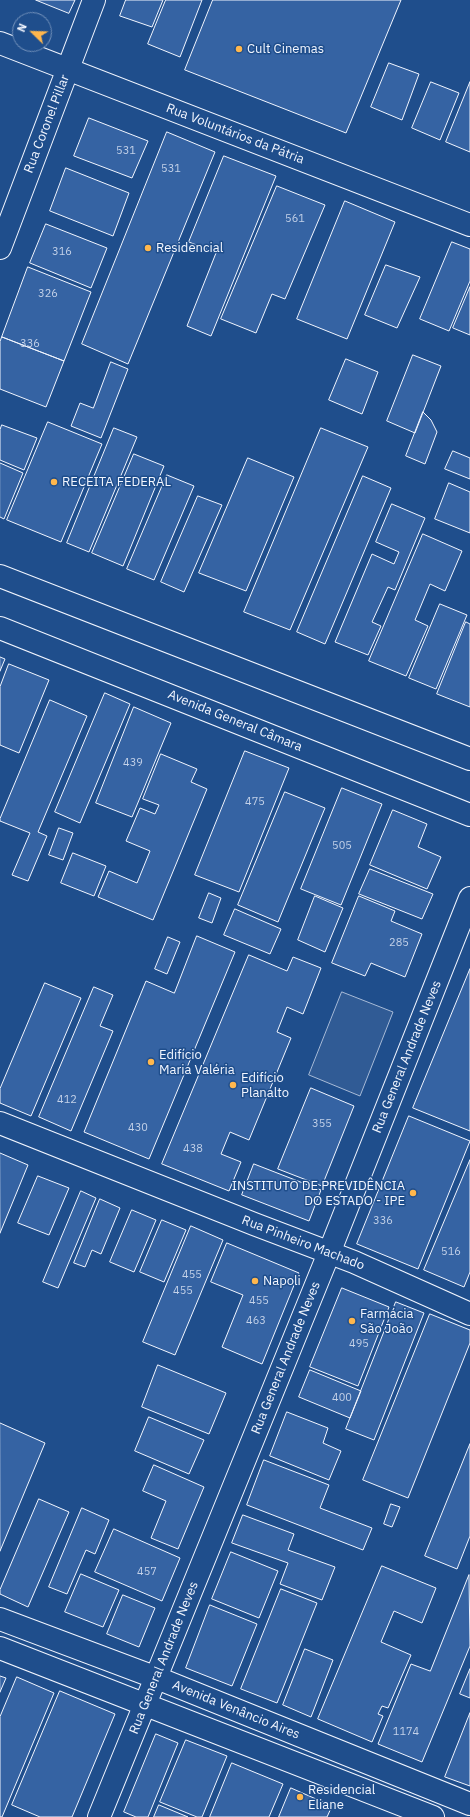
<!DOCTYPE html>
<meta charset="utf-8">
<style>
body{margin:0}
#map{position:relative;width:470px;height:1817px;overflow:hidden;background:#1f4e8c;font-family:"IBM Plex Sans",sans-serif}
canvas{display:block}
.north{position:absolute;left:12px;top:12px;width:40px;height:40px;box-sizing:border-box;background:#1f4e8c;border:1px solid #7391ba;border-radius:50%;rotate:293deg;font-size:11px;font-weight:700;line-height:16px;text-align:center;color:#f2f6ff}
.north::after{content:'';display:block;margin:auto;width:14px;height:18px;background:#ffb74d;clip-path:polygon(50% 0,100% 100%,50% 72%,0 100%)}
</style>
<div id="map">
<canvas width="470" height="1817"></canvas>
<div class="north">N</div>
</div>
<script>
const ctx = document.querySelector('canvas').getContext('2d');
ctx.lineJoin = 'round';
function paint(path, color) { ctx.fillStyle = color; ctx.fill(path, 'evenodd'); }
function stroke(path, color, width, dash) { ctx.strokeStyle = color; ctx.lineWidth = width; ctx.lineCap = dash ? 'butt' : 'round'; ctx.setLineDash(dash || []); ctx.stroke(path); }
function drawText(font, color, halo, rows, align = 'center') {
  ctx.font = font + ' "IBM Plex Sans",sans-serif'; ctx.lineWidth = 3; ctx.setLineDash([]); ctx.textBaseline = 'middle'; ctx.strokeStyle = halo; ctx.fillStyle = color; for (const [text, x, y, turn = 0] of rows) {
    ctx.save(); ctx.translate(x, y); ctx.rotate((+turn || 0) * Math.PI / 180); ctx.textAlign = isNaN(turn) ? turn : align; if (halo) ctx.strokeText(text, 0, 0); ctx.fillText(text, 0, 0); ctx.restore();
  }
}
const built = new Path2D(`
 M 342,992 L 393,1012 L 360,1096 L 309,1075 Z`);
const building = new Path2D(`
 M 36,0 L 75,0 L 69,13 Z
 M 126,0 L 163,0 L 152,27 L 120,16 Z
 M 166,0 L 202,0 L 180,57 L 148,44 Z
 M 213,0 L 401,0 L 346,133 L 185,70 Z
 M 389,63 L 419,74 L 402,120 L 371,107 Z
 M 431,82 L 459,93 L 440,140 L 412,128 Z
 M 470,82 L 470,152 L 446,142 Z
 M 89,118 L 148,141 L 132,178 L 74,156 Z
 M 167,132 L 215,152 L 128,364 L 82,344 Z
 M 224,156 L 276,176 L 211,336 L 187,326 L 216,253 L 189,242 Z
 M 66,168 L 129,193 L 113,236 L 50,211 Z
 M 277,186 L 325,205 L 285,299 L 272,294 L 256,333 L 221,319 Z
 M 345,201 L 395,222 L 347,339 L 297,319 Z
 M 46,224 L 107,248 L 91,288 L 30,263 Z
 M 452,242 L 470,249 L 470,281 L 449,331 L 420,319 Z
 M 386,265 L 420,277 L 397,328 L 365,315 Z
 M 28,267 L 91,292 L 64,361 L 2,337 Z
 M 470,287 L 470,335 L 453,328 Z
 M 2,337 L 64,361 L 46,407 L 0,389 L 0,342 Z
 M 413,355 L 441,366 L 415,433 L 387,421 Z
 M 346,359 L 378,372 L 362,414 L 329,400 Z
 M 111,362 L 128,369 L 101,438 L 71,426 L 80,403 L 93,408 Z
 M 423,412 L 431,420 L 437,432 L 425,464 L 406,456 Z
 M 48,422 L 102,444 L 61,542 L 7,520 Z
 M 2,425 L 37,438 L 24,470 L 0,460 L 0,430 Z
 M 114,428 L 137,437 L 89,552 L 67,543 Z
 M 321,428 L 368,447 L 290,630 L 244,612 Z
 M 453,451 L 470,458 L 470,479 L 445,469 Z
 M 134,454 L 164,466 L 123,566 L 92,553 Z
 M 248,458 L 294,477 L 246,591 L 199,573 Z
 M 0,463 L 23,473 L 4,519 L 0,517 Z
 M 167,475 L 194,486 L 154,580 L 127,569 Z
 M 363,476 L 391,488 L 325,644 L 297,632 Z
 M 449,483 L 470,492 L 470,533 L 435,519 Z
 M 198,496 L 222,505 L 184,592 L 161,582 Z
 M 392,504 L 425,518 L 395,590 L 388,587 L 372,622 L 381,626 L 368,655 L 335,642 L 372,554 L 394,564 L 399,552 L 376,542 Z
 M 423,534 L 462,551 L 445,591 L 430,584 L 415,620 L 428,626 L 406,676 L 369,661 Z
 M 440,604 L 467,615 L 436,689 L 409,678 Z
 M 466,622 L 470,624 L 470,707 L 437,694 Z
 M 0,657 L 5,659 L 0,671 Z
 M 9,664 L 49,680 L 19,753 L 0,745 L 0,687 Z
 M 105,693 L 130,704 L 80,823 L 55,812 Z
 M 50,700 L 87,716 L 38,832 L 47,836 L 28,881 L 12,875 L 30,833 L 0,821 L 0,819 Z
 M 134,707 L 171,723 L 132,817 L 96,803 Z
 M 245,751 L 289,768 L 239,892 L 195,875 Z
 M 161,754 L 197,769 L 191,782 L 207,789 L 153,920 L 98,897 L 109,871 L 137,883 L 150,851 L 126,841 L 140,808 L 155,814 L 159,805 L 143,799 Z
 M 342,788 L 382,804 L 341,905 L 301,889 Z
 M 285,792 L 325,808 L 278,922 L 238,905 Z
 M 393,810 L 427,824 L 418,847 L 441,857 L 427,889 L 370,865 Z
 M 59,828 L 73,833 L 63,860 L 49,855 Z
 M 73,853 L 106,866 L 94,896 L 61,883 Z
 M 370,869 L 433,894 L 422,919 L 359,894 Z
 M 209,893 L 221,898 L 212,923 L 199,918 Z
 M 315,896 L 343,908 L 325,952 L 298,940 Z
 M 359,896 L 395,911 L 391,921 L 422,934 L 405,977 L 371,963 L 365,976 L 332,963 Z
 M 235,909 L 281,929 L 270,954 L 224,935 Z
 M 197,936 L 235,952 L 149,1159 L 84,1132 L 146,981 L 174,993 Z
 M 168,937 L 180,942 L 167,974 L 155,969 Z
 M 249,955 L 287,971 L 293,957 L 321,968 L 303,1014 L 287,1007 L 277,1032 L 291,1038 L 249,1140 L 230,1132 L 221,1154 L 241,1162 L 229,1191 L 162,1164 Z
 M 470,969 L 470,1131 L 413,1108 Z
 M 45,983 L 81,998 L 31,1116 L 0,1103 L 0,1089 Z
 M 94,987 L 113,995 L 100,1026 L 113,1031 L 71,1131 L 39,1117 Z
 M 311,1088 L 354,1106 L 322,1186 L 278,1169 Z
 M 409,1116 L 470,1141 L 418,1269 L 357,1244 Z
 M 0,1153 L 28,1165 L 0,1233 Z
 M 470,1160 L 470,1272 L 464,1287 L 424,1270 Z
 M 254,1164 L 321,1190 L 309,1221 L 242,1195 Z
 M 38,1176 L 69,1188 L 49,1235 L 18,1223 Z
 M 81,1191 L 96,1198 L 58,1288 L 43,1282 Z
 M 100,1199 L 120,1208 L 101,1254 L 92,1250 L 85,1267 L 74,1263 Z
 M 132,1210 L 156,1220 L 134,1272 L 110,1262 Z
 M 162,1220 L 186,1230 L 164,1282 L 140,1272 Z
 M 191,1226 L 223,1240 L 175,1355 L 143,1342 Z
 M 227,1243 L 299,1273 L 262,1364 L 222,1347 L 243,1295 L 211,1282 Z
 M 342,1288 L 389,1307 L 358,1386 L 310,1367 Z
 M 396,1302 L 424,1313 L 374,1440 L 346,1429 Z
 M 430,1314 L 470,1330 L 470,1343 L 408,1498 L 363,1480 Z
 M 158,1365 L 226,1393 L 209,1434 L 142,1407 Z
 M 310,1370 L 361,1391 L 350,1418 L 299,1397 Z
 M 287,1412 L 328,1428 L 323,1443 L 341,1451 L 329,1480 L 270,1456 Z
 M 149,1417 L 204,1440 L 189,1474 L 135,1451 Z
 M 0,1423 L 45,1443 L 0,1551 Z
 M 470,1444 L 470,1536 L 457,1569 L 425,1556 Z
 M 264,1460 L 329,1485 L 320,1508 L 372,1528 L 363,1550 L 247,1505 Z
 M 154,1465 L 204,1487 L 178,1549 L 151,1538 L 166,1501 L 143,1491 Z
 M 39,1499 L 69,1512 L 28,1607 L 0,1594 L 0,1590 Z
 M 391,1504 L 400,1507 L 392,1527 L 384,1524 Z
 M 82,1508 L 109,1520 L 95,1554 L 86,1550 L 67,1594 L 49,1587 Z
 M 243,1515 L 294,1534 L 288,1550 L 335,1567 L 322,1600 L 280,1584 L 288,1563 L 232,1543 Z
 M 114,1529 L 180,1558 L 162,1601 L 95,1572 Z
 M 231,1552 L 278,1571 L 259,1618 L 212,1599 Z
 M 382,1566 L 436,1588 L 422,1623 L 394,1611 L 381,1642 L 411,1655 L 388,1708 L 382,1706 L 378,1714 L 383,1716 L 372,1742 L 318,1719 Z
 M 81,1574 L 119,1590 L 103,1627 L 65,1612 Z
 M 469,1575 L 470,1646 L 422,1762 L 378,1744 L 411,1664 L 430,1671 Z
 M 281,1589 L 317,1603 L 277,1703 L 241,1689 Z
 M 123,1595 L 155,1608 L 139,1647 L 107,1634 Z
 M 210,1605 L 257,1624 L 232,1686 L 186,1668 Z
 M 305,1649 L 333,1660 L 311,1717 L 283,1705 Z
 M 470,1669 L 470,1698 L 460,1694 Z
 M 0,1676 L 6,1678 L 0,1692 Z
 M 17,1677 L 54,1693 L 2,1817 L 0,1817 L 0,1717 Z
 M 60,1691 L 115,1714 L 72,1817 L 40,1817 L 12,1805 Z
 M 470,1713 L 470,1786 L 445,1777 Z
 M 156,1734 L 178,1743 L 148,1817 L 136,1817 L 124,1812 Z
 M 186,1740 L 227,1756 L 202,1817 L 197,1817 L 160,1802 Z
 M 232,1763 L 283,1784 L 269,1817 L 210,1817 Z
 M 291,1788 L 332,1806 L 327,1817 L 279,1817 Z
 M 159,1805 L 188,1817 L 154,1817 Z`);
const street = new Path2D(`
 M 0,1123 L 254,1224 L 354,1262 L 470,1314`);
const secondary = new Path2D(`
 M 0,43 L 470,225
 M 0,248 L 94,0
 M 0,576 L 470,759
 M 0,628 L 470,815
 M 0,1619 L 157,1678 L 470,1804
 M 0,1648 L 433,1817
 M 99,1817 L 329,1253 L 470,898`);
const markers = [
 [239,49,4,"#ffb74d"],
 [148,248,4,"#ffb74d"],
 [54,482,4,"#ffb74d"],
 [151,1062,4,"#ffb74d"],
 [233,1085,4,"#ffb74d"],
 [413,1193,4,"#ffb74d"],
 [255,1281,4,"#ffb74d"],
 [352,1321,4,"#ffb74d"],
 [300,1797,4,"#ffb74d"]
];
const numberNames = [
 ["531",126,151],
 ["531",171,169],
 ["561",295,219],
 ["316",62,252],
 ["326",48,294],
 ["336",30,344],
 ["439",133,763],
 ["475",255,802],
 ["505",342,846],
 ["285",399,943],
 ["412",67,1100],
 ["355",322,1124],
 ["430",138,1128],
 ["438",193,1149],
 ["336",383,1221],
 ["516",451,1252],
 ["455",192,1275],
 ["455",183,1291],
 ["455",259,1301],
 ["463",256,1321],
 ["495",359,1344],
 ["400",342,1398],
 ["457",147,1572],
 ["1174",406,1732]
];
const poiNames = [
 ["Cult Cinemas",247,49],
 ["Residencial",156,248],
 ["RECEITA FEDERAL",62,482],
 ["Edifício",159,1055],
 ["Maria Valéria",159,1070],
 ["Edifício",241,1078],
 ["Planalto",241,1093],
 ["INSTITUTO DE PREVIDÊNCIA",405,1186,"right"],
 ["DO ESTADO - IPE",405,1201,"right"],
 ["Napoli",263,1281],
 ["Farmácia",360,1314],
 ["São João",360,1329],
 ["Residencial",308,1790],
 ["Eliane",308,1805]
];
const streetNames = [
 ["Rua Coronel Pillar",47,124,-69],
 ["Rua Voluntários da Pátria",235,134,21],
 ["Avenida General Câmara",235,721,22],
 ["Rua General Andrade Neves",407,1057,-68],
 ["Rua Pinheiro Machado",303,1243,21],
 ["Rua General Andrade Neves",286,1358,-68],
 ["Rua General Andrade Neves",164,1658,-68],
 ["Avenida Venâncio Aires",236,1710,22]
];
paint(built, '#305b95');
stroke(built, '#a8bbd7', 1);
paint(building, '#3563a3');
stroke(building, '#f2f6ff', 1);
stroke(street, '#f2f6ff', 24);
stroke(secondary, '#f2f6ff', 24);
stroke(street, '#1f4e8c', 22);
stroke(secondary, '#1f4e8c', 22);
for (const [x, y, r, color] of markers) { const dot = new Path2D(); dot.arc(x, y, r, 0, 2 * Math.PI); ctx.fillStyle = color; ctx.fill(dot); stroke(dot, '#1f4e8c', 1.5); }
drawText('11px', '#c3d1e8', null, numberNames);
drawText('13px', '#f2f6ff', '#1f4e8c', poiNames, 'left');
drawText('13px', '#f2f6ff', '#1f4e8c', streetNames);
</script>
